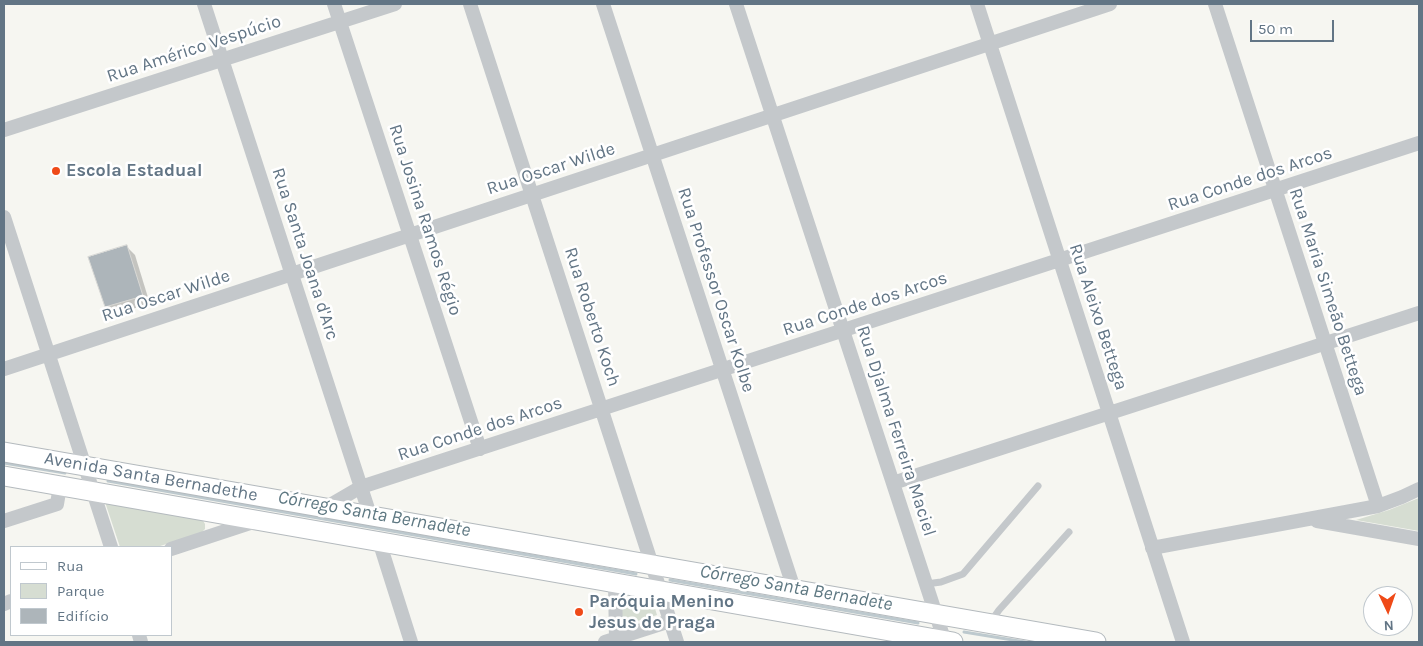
<!DOCTYPE html>
<meta charset="utf-8">
<style>
body{margin:0}
#map{position:relative;width:1423px;height:646px;overflow:hidden;background:#f6f6f1;font-family:Karla,sans-serif}
canvas{display:block}
.frame{position:absolute;inset:0;border:5px solid #627585;pointer-events:none}
.legend{position:absolute;left:10px;top:546px;width:162px;height:90px;box-sizing:border-box;background:#fff;border:1px solid #c0c8ce;margin:0;padding:6px 9px;list-style:none;font-size:15px;color:#627585}
.legend li{display:flex;align-items:center;gap:10px;height:25px}
.legend b{width:25px;border:1px solid #c0c8ce}
.north{position:absolute;left:1363px;top:586px;width:50px;height:50px;box-sizing:border-box;background:#fff;border:1px solid #c0c8ce;border-radius:50%;rotate:177deg;font-size:14px;font-weight:700;line-height:20px;text-align:center;color:#627585}
.north::after{content:'';display:block;margin:auto;width:18px;height:22px;background:#ef4a18;clip-path:polygon(50% 0,100% 100%,50% 72%,0 100%)}
.scale{position:absolute;left:1250px;top:20px;width:84px;height:22px;box-sizing:border-box;border:2px solid #627585;border-top:0;padding-left:6px;font-size:15px;line-height:18px;white-space:nowrap;color:#627585;-webkit-text-stroke:4px #fff;paint-order:stroke}
</style>
<div id="map">
<canvas width="1423" height="646"></canvas>
<div class="frame"></div>
<ul class="legend">
<li><b style="height:6px;background:#fff"></b>Rua</li>
<li><b style="height:14px;background:#d6ddd2"></b>Parque</li>
<li><b style="height:14px;background:#adb5ba"></b>Edifício</li>
</ul>
<div class="north">N</div>
<div class="scale">50 m</div>
</div>
<script>
const ctx = document.querySelector('canvas').getContext('2d');
ctx.lineJoin = 'round';
function paint(path, color) { ctx.fillStyle = color; ctx.fill(path, 'evenodd'); }
function stroke(path, color, width, dash) { ctx.strokeStyle = color; ctx.lineWidth = width; ctx.lineCap = dash ? 'butt' : 'round'; ctx.setLineDash(dash || []); ctx.stroke(path); }
function drawText(font, color, halo, rows, align = 'center') {
  ctx.font = font + ' Karla,sans-serif'; ctx.lineWidth = 5; ctx.setLineDash([]); ctx.textBaseline = 'middle'; ctx.strokeStyle = halo; ctx.fillStyle = color; for (const [text, x, y, turn = 0] of rows) {
    ctx.save(); ctx.translate(x, y); ctx.rotate((+turn || 0) * Math.PI / 180); ctx.textAlign = isNaN(turn) ? turn : align; if (halo) ctx.strokeText(text, 0, 0); ctx.fillText(text, 0, 0); ctx.restore();
  }
}
const green = new Path2D(`
 M 1419,498 L 1419,531 L 1356,520 L 1389,510 Z
 M 105,502 L 202,519 L 205,524 L 205,529 L 201,533 L 157,547 L 120,547 Z
 M 621,597 L 653,602 L 657,615 L 621,626 Z`);
const shadow = new Path2D(`
 M 127,247 L 135,255 L 150,304 L 114,314 L 106,306 Z`);
const stream = new Path2D(`
 M 4,463 L 65,473
 M 108,481 L 636,574
 M 670,580 L 918,623
 M 964,632 L 1025,642`);
const building = new Path2D(`
 M 127,245 L 143,296 L 105,307 L 88,257 Z`);
const service = new Path2D(`
 M 926,584 L 941,582 L 963,574 L 1038,486
 M 990,623 L 999,610 L 1069,532`);
const minor = new Path2D(`
 M 204,4 L 370,515
 M 334,4 L 480,449
 M 470,4 L 677,642
 M 603,4 L 794,589
 M 736,4 L 945,642
 M 977,4 L 1183,642
 M 1215,4 L 1378,506
 M 4,130 L 395,4
 M 4,217 L 111,547
 M 4,369 L 1110,4
 M 893,483 L 1419,313
 M 325,508 L 361,487 L 1419,143
 M 4,521 L 57,504 L 60,486
 M 1317,521 L 1419,539
 M 379,541 L 411,642
 M 1152,548 L 1378,506 L 1402,497 L 1419,489
 M 171,549 L 256,521
 M 615,583 L 616,639
 M 4,604 L 11,601
 M 139,635 L 141,642
 M 605,642 L 670,621`);
const secondary = new Path2D(`
 M 4,452 L 1096,642
 M 4,476 L 953,642`);
const markers = [
 [56,171,5,"#ef4a18"],
 [579,612,5,"#ef4a18"]
];
const streetNames = [
 ["Rua Américo Vespúcio",194,49,-18],
 ["Rua Oscar Wilde",551,169,-18],
 ["Rua Conde dos Arcos",1250,179,-18],
 ["Rua Josina Ramos Régio",425,220,72],
 ["Rua Santa Joana d'Arc",305,254,72],
 ["Rua Professor Oscar Kolbe",716,290,72],
 ["Rua Maria Simeão Bettega",1328,292,72],
 ["Rua Oscar Wilde",166,296,-18],
 ["Rua Conde dos Arcos",865,304,-18],
 ["Rua Roberto Koch",592,317,72],
 ["Rua Aleixo Bettega",1098,317,72],
 ["Rua Conde dos Arcos",480,429,-18],
 ["Rua Djalma Ferreira Maciel",896,431,72],
 ["Avenida Santa Bernadethe",151,477,10]
];
const poiNames = [
 ["Escola Estadual",66,171],
 ["Paróquia Menino",589,602],
 ["Jesus de Praga",589,623]
];
const waterNames = [
 ["Córrego Santa Bernadete",374,514,10],
 ["Córrego Santa Bernadete",796,588,10]
];
paint(green, '#d6ddd2');
paint(shadow, '#0003');
stroke(stream, '#bdc9ce', 3);
paint(building, '#adb5ba');
stroke(building, '#d7d7d4', 1);
stroke(secondary, '#b4babe', 21);
stroke(service, '#c4c8cb', 7);
stroke(minor, '#c4c8cb', 14);
stroke(secondary, '#fff', 19);
for (const [x, y, r, color] of markers) { const dot = new Path2D(); dot.arc(x, y, r, 0, 2 * Math.PI); ctx.fillStyle = color; ctx.fill(dot); stroke(dot, '#fff', 2); }
drawText('18px', '#627585', '#fff', streetNames);
drawText('bold 18px', '#627585', '#fff', poiNames, 'left');
drawText('italic 19px', '#5e7882', '#fff', waterNames);
</script>
